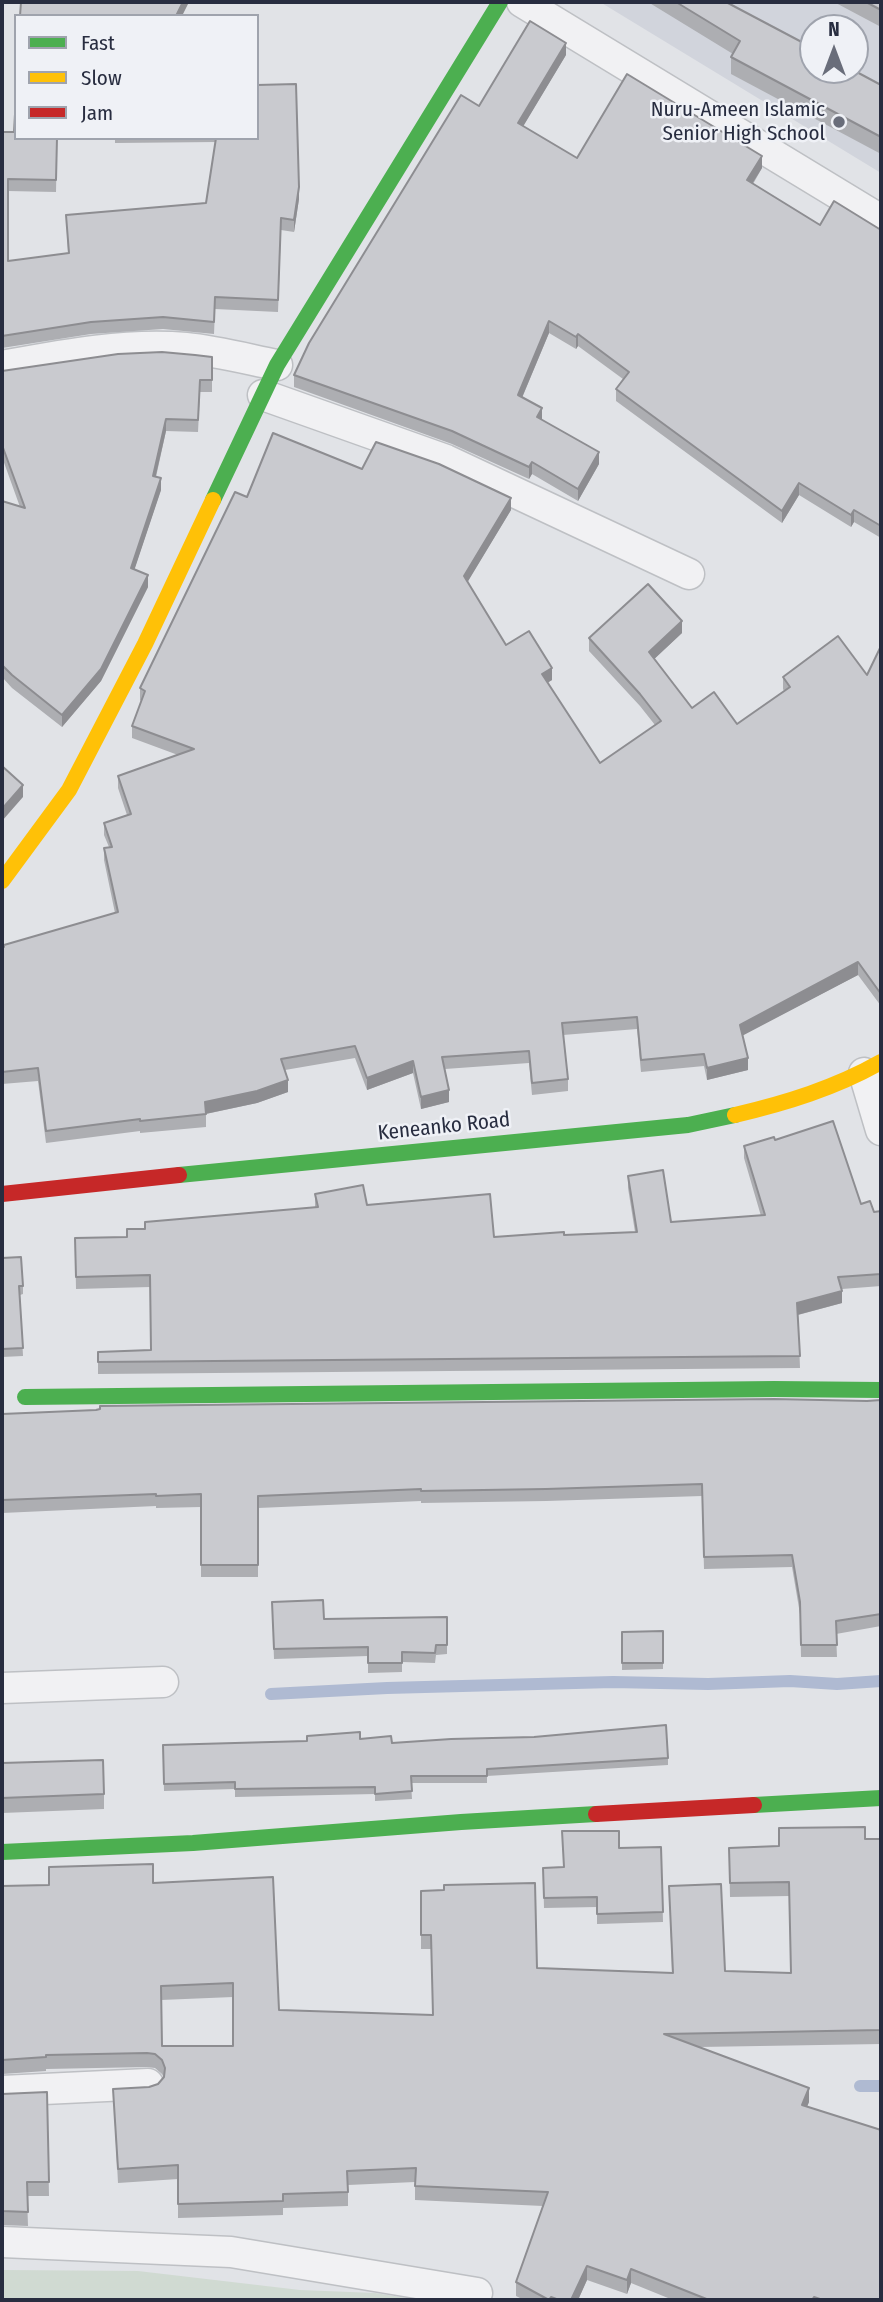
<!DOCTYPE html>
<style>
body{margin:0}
#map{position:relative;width:883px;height:2302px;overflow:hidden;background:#e1e3e7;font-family:"Fira Sans Condensed",sans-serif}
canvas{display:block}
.frame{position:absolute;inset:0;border:4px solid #282d40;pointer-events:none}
.legend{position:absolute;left:14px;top:14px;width:245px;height:126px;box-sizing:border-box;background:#eff1f6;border:2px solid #9fa3ad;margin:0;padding:9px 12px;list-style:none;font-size:21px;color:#282d40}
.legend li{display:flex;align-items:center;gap:14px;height:35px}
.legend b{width:35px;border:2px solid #9fa3ad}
.north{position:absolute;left:799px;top:14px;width:70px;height:70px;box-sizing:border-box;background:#eff1f6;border:2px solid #9fa3ad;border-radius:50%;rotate:0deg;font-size:19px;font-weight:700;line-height:28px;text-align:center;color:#282d40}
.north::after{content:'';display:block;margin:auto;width:24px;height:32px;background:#696d7a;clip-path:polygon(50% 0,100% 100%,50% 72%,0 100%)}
</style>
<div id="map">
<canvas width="883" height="2302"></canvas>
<div class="frame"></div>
<ul class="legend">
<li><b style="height:9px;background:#4caf50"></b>Fast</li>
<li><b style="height:9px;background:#ffc107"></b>Slow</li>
<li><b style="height:9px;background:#c62828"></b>Jam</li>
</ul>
<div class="north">N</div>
</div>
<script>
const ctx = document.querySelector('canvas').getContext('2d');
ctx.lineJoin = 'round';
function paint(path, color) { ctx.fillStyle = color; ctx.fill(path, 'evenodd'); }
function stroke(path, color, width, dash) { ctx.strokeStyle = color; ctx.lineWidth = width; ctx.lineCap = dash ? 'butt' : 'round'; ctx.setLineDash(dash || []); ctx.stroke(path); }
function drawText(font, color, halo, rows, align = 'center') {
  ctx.font = font + ' "Fira Sans Condensed",sans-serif'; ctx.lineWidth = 5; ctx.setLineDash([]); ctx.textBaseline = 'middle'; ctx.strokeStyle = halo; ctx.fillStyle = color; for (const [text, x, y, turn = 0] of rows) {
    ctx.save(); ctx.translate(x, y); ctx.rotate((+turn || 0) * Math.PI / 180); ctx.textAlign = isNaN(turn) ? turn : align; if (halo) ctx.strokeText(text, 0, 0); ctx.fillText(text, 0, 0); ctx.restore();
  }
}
const built = new Path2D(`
 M 600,2 L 881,2 L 881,173 ZM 813,28 L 855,28 L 855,70 L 813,70 Z`);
const green = new Path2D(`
 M 2,2270 L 138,2271 L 300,2290 L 375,2293 L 419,2300 L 2,2300 Z`);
const stream = new Path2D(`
 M 271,1694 L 387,1688 L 613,1682 L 708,1684 L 790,1681 L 837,1684 L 881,1681
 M 860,2086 L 881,2086`);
const street = new Path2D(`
 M 522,2 L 881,220
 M 2,366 C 62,355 124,343 186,348 C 216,351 247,359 277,365
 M 263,395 L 446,460 L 689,574
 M 864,1073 L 881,1130
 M 2,1688 L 163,1682
 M 2,2091 L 148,2084
 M 2,2242 L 231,2252 L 477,2293`);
const fast = new Path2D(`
 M 213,500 L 277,365 L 500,2
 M 179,1175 L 688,1125 L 735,1115
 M 25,1397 L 774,1389 L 881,1390
 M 754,1805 L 881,1798
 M 2,1852 L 193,1843 L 461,1822 L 596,1814`);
const slow = new Path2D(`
 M 2,881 L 69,790 L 145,644 L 213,500
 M 735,1115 C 786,1103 835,1088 881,1062`);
const jam = new Path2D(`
 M 2,1194 L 179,1175
 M 596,1814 L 754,1805`);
const wall = new Path2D(`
 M 648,2 L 733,2 L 732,5 L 881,85 L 881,154 L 731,74 L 731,57 L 733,54 Z
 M 834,2 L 881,2 L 881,27 Z
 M 566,55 L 523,126 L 577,158 L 762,168 L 753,184 L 820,225 L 881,230 L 881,538 L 854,522 L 851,527 L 799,495 L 782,523 L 616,401 L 616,389 L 623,379 L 578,346 L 576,349 L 549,333 L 522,398 L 542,420 L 599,464 L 578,501 L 532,474 L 529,479 L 452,444 L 294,387 L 294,375 L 479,106 Z
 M 2,132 L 14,132 L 57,138 L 56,192 L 8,191 L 8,261 L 68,253 L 66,215 L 206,203 L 216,142 L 115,143 L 115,138 L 257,138 L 299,199 L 294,232 L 281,230 L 278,312 L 215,309 L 214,334 L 163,329 L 91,334 L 2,348 Z
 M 212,357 L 212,392 L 200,392 L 198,432 L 166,431 L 156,477 L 161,490 L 134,570 L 148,587 L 101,681 L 62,727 L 12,688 L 2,677 L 2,501 L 20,507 L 2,457 L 2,371 Z
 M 362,469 L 511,510 L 467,582 L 506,645 L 552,680 L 547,683 L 600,763 L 655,725 L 640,706 L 589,651 L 589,638 L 682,633 L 654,659 L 692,708 L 737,724 L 784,691 L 783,689 L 783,677 L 867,675 L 881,646 L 881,1006 L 858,975 L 742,1035 L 748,1070 L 707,1080 L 704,1066 L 641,1072 L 637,1029 L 563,1035 L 568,1079 L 568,1091 L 532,1095 L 529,1063 L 445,1069 L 449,1102 L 421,1109 L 413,1073 L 367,1090 L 355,1058 L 285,1070 L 288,1092 L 257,1103 L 206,1114 L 206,1127 L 140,1133 L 140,1131 L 46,1143 L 38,1081 L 2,1084 L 2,947 L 115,913 L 104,860 L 104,848 L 109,847 L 104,835 L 104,823 L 127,815 L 118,788 L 118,776 L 178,755 L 132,738 L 132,726 L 141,701 L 140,700 L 140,688 L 247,497 Z
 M 775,1140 L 861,1204 L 874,1212 L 881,1211 L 881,1286 L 842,1289 L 842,1303 L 798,1315 L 800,1368 L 98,1374 L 98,1352 L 151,1350 L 150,1287 L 76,1289 L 75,1238 L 127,1237 L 145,1229 L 315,1207 L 315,1194 L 367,1205 L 494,1237 L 635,1232 L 628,1188 L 628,1176 L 671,1222 L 761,1216 L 744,1158 L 744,1146 Z
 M 2,1258 L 23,1286 L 23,1294 L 20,1295 L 23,1356 L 2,1357 Z
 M 881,1400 L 881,1626 L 836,1634 L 837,1657 L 801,1657 L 800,1614 L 792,1567 L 704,1569 L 702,1496 L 546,1501 L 421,1503 L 421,1501 L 258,1508 L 258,1577 L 201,1577 L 201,1507 L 156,1508 L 156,1506 L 2,1513 L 2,1414 Z
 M 272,1602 L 324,1619 L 447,1617 L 447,1654 L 436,1655 L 435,1663 L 402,1662 L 402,1672 L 368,1673 L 368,1656 L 274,1659 Z
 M 663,1631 L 663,1669 L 622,1670 L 622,1632 Z
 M 360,1739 L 392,1743 L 668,1758 L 668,1765 L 487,1776 L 487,1783 L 411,1783 L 412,1799 L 375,1801 L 375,1794 L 235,1797 L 235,1789 L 164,1791 L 163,1745 L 307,1741 Z
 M 2,1763 L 104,1794 L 104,1809 L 2,1813 Z
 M 865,1839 L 881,1839 L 881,2044 L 699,2047 L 809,2102 L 807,2106 L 881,2300 L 673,2300 L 631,2283 L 627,2294 L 587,2280 L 578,2300 L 524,2300 L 516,2296 L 516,2282 L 543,2206 L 415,2200 L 415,2182 L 348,2185 L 348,2206 L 283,2208 L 283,2215 L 178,2218 L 178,2179 L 118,2183 L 113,2089 L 149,2087 L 158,2084 L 164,2078 L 162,2074 L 155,2068 L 147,2067 L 46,2069 L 46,2071 L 2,2074 L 2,1886 L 153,1883 L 279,2010 L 433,2015 L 431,1949 L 421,1949 L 421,1891 L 537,1968 L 672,1973 L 669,1886 L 725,1971 L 791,1973 L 789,1896 L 730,1897 L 729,1848 L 779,1846 ZM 233,1997 L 233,2046 L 162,2046 L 161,2000 Z
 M 661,1847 L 663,1922 L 597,1924 L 597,1907 L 544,1908 L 543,1868 L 563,1867 L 619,1848 Z
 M 47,2092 L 49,2196 L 27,2196 L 28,2226 L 2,2225 L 2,2094 Z`);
const shadedWall = new Path2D(`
 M 183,2 L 189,2 L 182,16 L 176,16 Z
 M 566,43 L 566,55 L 518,135 L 518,123 Z
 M 762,156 L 762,168 L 747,192 L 747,180 Z
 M 299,187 L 299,199 L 294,232 L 294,220 Z
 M 549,321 L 549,333 L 518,407 L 518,395 Z
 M 578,334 L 578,346 L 576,349 L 576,337 Z
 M 542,408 L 542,420 L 537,417 Z
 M 166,419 L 166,431 L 153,488 L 153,476 Z
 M 599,452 L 599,464 L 578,501 L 578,489 Z
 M 532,462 L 532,474 L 529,479 L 529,467 Z
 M 161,478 L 161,490 L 131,580 L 131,568 Z
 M 799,483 L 799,495 L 782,523 L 782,511 Z
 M 511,498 L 511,510 L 464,588 L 464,576 Z
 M 854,510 L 854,522 L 851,527 L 851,515 Z
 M 148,575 L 148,587 L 101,681 L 62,727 L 62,715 Z
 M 682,621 L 682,633 L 649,664 L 649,652 Z
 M 552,668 L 552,680 L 542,686 L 542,674 Z
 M 23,785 L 23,797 L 2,821 L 2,809 Z
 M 858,962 L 858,975 L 740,1037 L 740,1025 Z
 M 748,1058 L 748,1070 L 707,1080 L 707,1068 Z
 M 413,1061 L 413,1073 L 367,1090 L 367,1078 Z
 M 288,1080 L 288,1092 L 257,1103 L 205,1114 L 205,1102 Z
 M 449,1090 L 449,1102 L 421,1109 L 421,1097 Z
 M 842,1291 L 842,1303 L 797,1315 L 797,1303 Z
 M 809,2088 L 809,2102 L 802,2119 L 802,2105 Z
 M 587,2266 L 587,2280 L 578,2300 L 571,2300 Z
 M 631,2269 L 631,2283 L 627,2294 L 627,2280 Z`);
const building = new Path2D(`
 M 21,2 L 183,2 L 176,16 L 20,16 Z
 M 676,2 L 726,2 L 813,48 L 813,70 L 853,70 L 881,85 L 881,137 L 731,57 L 740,41 Z
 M 866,2 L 881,2 L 881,10 Z
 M 530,21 L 566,43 L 518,123 L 577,158 L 627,74 L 762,156 L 747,180 L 820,225 L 834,201 L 881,230 L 881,526 L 854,510 L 851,515 L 799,483 L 782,511 L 616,389 L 629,372 L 578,334 L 576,337 L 549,321 L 518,395 L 542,408 L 537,417 L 599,452 L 578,489 L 532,462 L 529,467 L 452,431 L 294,375 L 309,343 L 461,95 L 479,106 Z
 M 296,84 L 299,187 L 294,220 L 281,218 L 278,300 L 215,297 L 214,322 L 163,317 L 91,322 L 2,336 L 2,132 L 14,132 L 16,96 L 16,138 L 57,138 L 56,180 L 8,179 L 8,261 L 69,253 L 66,215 L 206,203 L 216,138 L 257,138 L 257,85 Z
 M 162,352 L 195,355 L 212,357 L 212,380 L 200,380 L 198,420 L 166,419 L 153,476 L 161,478 L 131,568 L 148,575 L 101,669 L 62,715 L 12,675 L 2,665 L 2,501 L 25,508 L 2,445 L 2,371 L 118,354 Z
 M 273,433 L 362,469 L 376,442 L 439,464 L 511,498 L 464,576 L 506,645 L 529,631 L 552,668 L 542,674 L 600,763 L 661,721 L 640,694 L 589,638 L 648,584 L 682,621 L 649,652 L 692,708 L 714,692 L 737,724 L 790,687 L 783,677 L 838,636 L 867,675 L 881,646 L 881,994 L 858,962 L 740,1025 L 748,1058 L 707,1068 L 704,1054 L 641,1060 L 637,1017 L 562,1023 L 568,1079 L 532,1083 L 529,1051 L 442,1057 L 449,1090 L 421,1097 L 413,1061 L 367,1078 L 355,1046 L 281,1059 L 288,1080 L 257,1091 L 205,1102 L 206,1114 L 140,1121 L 140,1119 L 46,1131 L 38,1068 L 2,1072 L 2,947 L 4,947 L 4,945 L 118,912 L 104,848 L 112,847 L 104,823 L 131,814 L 118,776 L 194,749 L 132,726 L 145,691 L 140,688 L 235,492 L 247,497 Z
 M 2,766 L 23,785 L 2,809 Z
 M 833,1121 L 861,1204 L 870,1201 L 874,1212 L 881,1211 L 881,1274 L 838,1277 L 842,1291 L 797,1303 L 800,1356 L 98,1362 L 98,1352 L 151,1350 L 150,1275 L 76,1277 L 75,1238 L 127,1237 L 127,1229 L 145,1229 L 145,1222 L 318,1207 L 315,1194 L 363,1185 L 367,1205 L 490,1194 L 494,1237 L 564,1232 L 564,1235 L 637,1232 L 628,1176 L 663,1170 L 671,1222 L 765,1215 L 744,1146 L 774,1137 L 775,1140 Z
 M 21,1257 L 23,1286 L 19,1286 L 23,1348 L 2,1349 L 2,1258 Z
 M 774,1399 L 867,1401 L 881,1400 L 881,1614 L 836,1621 L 837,1645 L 801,1645 L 800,1602 L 792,1555 L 704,1557 L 702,1484 L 546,1489 L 421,1491 L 421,1489 L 258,1496 L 258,1565 L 201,1565 L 201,1494 L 156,1496 L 156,1494 L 2,1500 L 2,1414 L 96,1410 L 100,1409 L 100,1406 Z
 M 323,1600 L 324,1619 L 447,1617 L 447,1645 L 436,1645 L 435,1653 L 402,1652 L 402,1663 L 368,1663 L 368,1647 L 274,1649 L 272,1602 Z
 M 663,1631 L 663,1663 L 622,1663 L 622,1632 Z
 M 666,1725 L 668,1758 L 487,1769 L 487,1776 L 411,1776 L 412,1791 L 375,1794 L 375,1787 L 235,1789 L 235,1782 L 164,1784 L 163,1745 L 307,1741 L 307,1736 L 360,1732 L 360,1739 L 391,1736 L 392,1743 L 451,1739 L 534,1737 Z
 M 103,1760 L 104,1794 L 2,1798 L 2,1763 Z
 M 865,1827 L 865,1839 L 881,1839 L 881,2030 L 664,2034 L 809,2088 L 802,2105 L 881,2130 L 881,2300 L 823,2300 L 814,2297 L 812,2300 L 709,2300 L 631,2269 L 627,2280 L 587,2266 L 571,2300 L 559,2300 L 551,2297 L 549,2300 L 516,2282 L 548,2192 L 415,2186 L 416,2168 L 347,2171 L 348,2192 L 283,2194 L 283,2201 L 178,2204 L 178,2165 L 118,2169 L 113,2089 L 149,2087 L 158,2084 L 164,2077 L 165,2068 L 162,2060 L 155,2054 L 147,2053 L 46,2055 L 46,2057 L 2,2060 L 2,1886 L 49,1885 L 49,1867 L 153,1864 L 153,1883 L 273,1877 L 279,2010 L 433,2015 L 431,1935 L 421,1935 L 421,1891 L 444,1890 L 444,1885 L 535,1883 L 537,1968 L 673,1973 L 669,1886 L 721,1884 L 725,1971 L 791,1973 L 789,1882 L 730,1883 L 729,1848 L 779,1846 L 779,1828 ZM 233,1983 L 233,2046 L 162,2046 L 161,1986 Z
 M 562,1831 L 619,1831 L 619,1848 L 661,1847 L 663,1912 L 597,1914 L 597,1897 L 544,1898 L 543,1868 L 564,1867 Z
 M 47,2092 L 49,2182 L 27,2182 L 28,2212 L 2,2211 L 2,2094 Z`);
const markers = [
 [839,122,7,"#696d7a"]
];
const poiNames = [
 ["Nuru-Ameen Islamic",825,110],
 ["Senior High School",825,134]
];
const streetNames = [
 ["Keneanko Road",444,1127,-6]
];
paint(built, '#d1d4dc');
paint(green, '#d0dad2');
stroke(stream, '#afbad2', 12);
stroke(street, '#bec0c4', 33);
stroke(street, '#f1f1f3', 30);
stroke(fast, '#4caf50', 16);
stroke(slow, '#ffc107', 16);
stroke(jam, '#c62828', 16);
paint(wall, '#adaeb2');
paint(shadedWall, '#8d8d91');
paint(building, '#c9cacf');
stroke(building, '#8d8d91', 2);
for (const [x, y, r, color] of markers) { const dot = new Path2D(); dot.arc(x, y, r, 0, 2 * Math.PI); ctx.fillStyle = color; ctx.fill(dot); stroke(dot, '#eff1f6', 2.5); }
drawText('21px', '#282d40', '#eff1f6', poiNames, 'right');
drawText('21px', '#282d40', '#eff1f6', streetNames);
</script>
